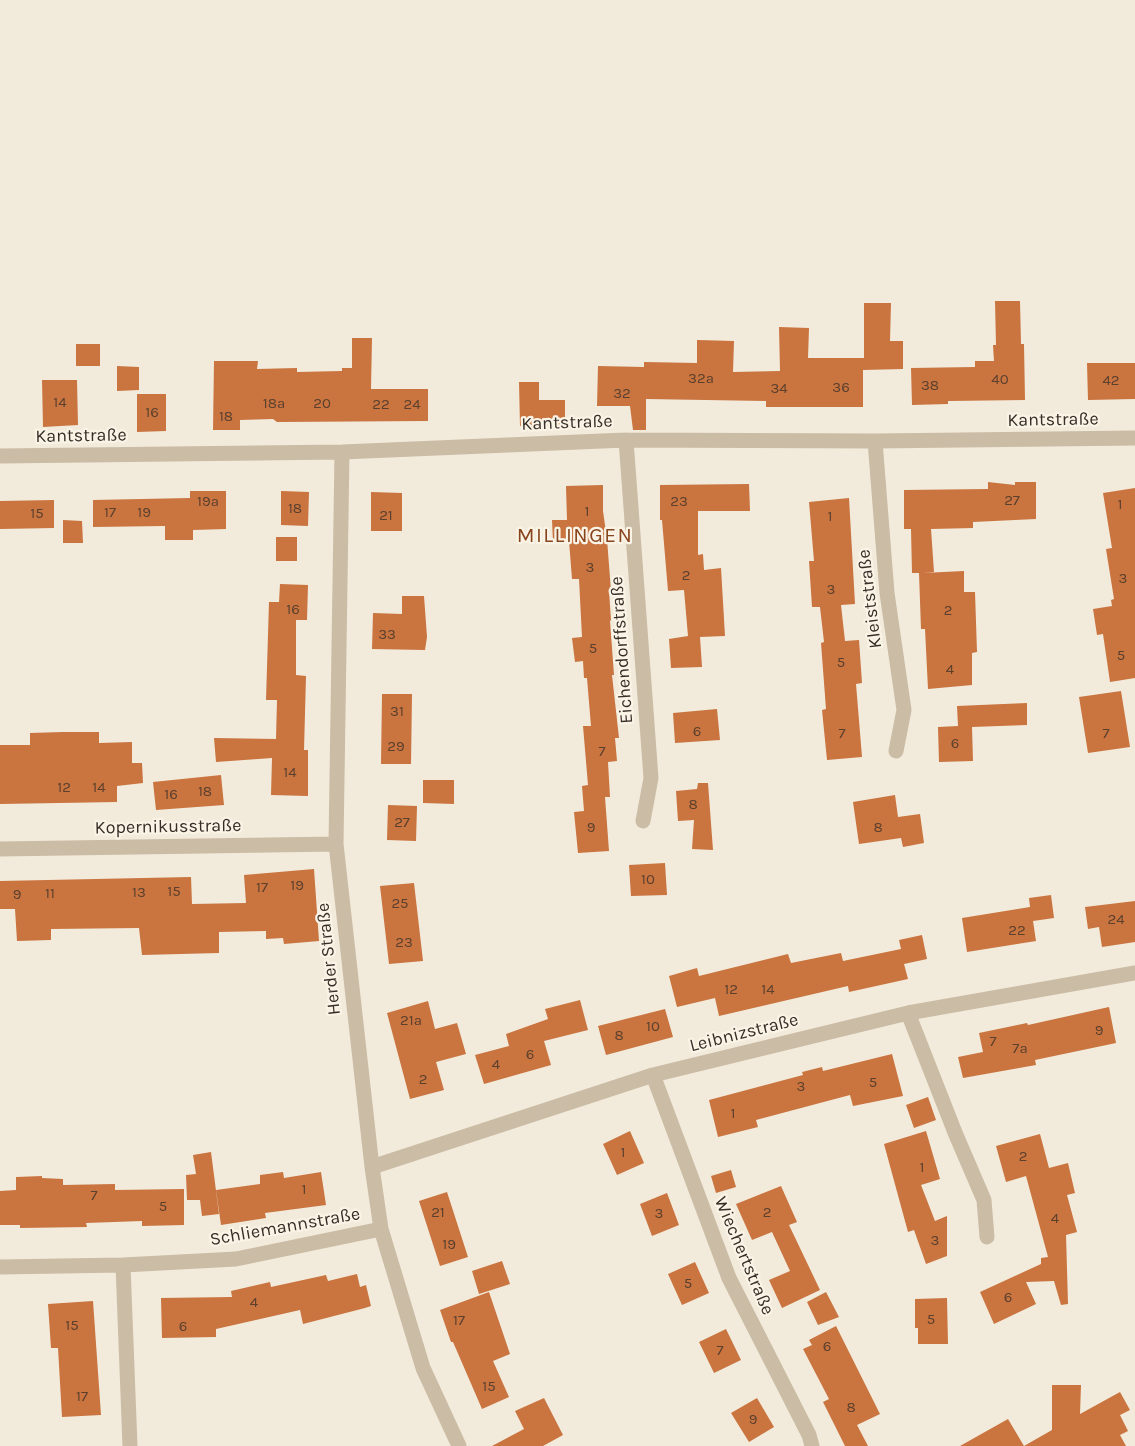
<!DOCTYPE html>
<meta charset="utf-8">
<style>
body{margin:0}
canvas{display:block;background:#f2eada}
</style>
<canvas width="1135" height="1446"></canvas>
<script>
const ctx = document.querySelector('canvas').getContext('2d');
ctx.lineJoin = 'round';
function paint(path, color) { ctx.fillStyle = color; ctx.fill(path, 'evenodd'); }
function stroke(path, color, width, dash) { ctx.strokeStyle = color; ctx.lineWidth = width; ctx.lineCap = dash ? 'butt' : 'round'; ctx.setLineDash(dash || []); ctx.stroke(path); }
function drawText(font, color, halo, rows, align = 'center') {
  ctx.font = font + ' Karla,sans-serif'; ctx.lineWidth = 4.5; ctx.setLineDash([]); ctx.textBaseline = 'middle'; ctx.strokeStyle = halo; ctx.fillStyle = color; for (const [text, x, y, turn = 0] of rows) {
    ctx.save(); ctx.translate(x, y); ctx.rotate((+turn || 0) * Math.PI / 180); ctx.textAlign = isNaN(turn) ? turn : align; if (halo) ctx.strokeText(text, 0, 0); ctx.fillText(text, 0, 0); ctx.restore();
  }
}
const building = new Path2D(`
 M 995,301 L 1020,301 L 1021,344 L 1024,344 L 1025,400 L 948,401 L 948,404 L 912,405 L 911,368 L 975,367 L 975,361 L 994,361 L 993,345 L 996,345 Z
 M 864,303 L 891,303 L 890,341 L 903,341 L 903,369 L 863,370 L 863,407 L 766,407 L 766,401 L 646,399 L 646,430 L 633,430 L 630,406 L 597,406 L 598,366 L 644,367 L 644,362 L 697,363 L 697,340 L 734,341 L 733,372 L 780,371 L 779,327 L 809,328 L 808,358 L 864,358 Z
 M 352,338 L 372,338 L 371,389 L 428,389 L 428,421 L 277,422 L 273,419 L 240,420 L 240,430 L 213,430 L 214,361 L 258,361 L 257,369 L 297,368 L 297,372 L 342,371 L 342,368 L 352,368 Z
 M 76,344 L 100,344 L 100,366 L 76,366 Z
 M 1087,363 L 1135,363 L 1135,399 L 1088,400 Z
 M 117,366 L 139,367 L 139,390 L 117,391 Z
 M 42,380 L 77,380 L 78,425 L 43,427 Z
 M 519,382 L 539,382 L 539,400 L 565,400 L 565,425 L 520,426 Z
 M 137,394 L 166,394 L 166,431 L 137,432 Z
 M 988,482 L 1015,485 L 1015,482 L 1036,482 L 1036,519 L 973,522 L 973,528 L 931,529 L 934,572 L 923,573 L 964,571 L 964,592 L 975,592 L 977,652 L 972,653 L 972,685 L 928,689 L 925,629 L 921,629 L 919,573 L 912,573 L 911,529 L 904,529 L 904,490 L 988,489 Z
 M 749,484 L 750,511 L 698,511 L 698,555 L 703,554 L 704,570 L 721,568 L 725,636 L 700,637 L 702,667 L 671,668 L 669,639 L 688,636 L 684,590 L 668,591 L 662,520 L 660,520 L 660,485 Z
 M 603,485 L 603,511 L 607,539 L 611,591 L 609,591 L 611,620 L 610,621 L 614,675 L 612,675 L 619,738 L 615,738 L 617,761 L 608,762 L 610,797 L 605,797 L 609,851 L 578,853 L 574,812 L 584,811 L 582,786 L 588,785 L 583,726 L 591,726 L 587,678 L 584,678 L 583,661 L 575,662 L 572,638 L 582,637 L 579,579 L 572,579 L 569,541 L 553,542 L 552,520 L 567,520 L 566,486 Z
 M 1135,488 L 1135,678 L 1110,682 L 1103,634 L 1097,635 L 1093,609 L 1112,606 L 1111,600 L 1114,599 L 1106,549 L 1112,548 L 1103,493 Z
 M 190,491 L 226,491 L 226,529 L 193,530 L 193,540 L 165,540 L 165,526 L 93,527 L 93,500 L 190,498 Z
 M 281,491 L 309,492 L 308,526 L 281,525 Z
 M 371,492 L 402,493 L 402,531 L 371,531 Z
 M 849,498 L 855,604 L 841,605 L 845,641 L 859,640 L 862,683 L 856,684 L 862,757 L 827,760 L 822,710 L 826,709 L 821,643 L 824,642 L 820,607 L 812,607 L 809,561 L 814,561 L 809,502 Z
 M 54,500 L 54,528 L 0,529 L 0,501 Z
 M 63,520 L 82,521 L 83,543 L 63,543 Z
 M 276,537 L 297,537 L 297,561 L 276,561 Z
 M 280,584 L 308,585 L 307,620 L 296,620 L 296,675 L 306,676 L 304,750 L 308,750 L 308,796 L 271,795 L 272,758 L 216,762 L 214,738 L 276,739 L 277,700 L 266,700 L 269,602 L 279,602 Z
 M 402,596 L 424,596 L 427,637 L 425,650 L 372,649 L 373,613 L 402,614 Z
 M 1121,691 L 1130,747 L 1088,753 L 1079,697 Z
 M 382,694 L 412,694 L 411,764 L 381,764 Z
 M 1027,703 L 1027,725 L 972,727 L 973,761 L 939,762 L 938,727 L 958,726 L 957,706 Z
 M 717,709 L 720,740 L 675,743 L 673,713 Z
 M 63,732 L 99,732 L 99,743 L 132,742 L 132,763 L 142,763 L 143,783 L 117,786 L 117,802 L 0,804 L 0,745 L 30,745 L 30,733 Z
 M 221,775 L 224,805 L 156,810 L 153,782 Z
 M 423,780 L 454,780 L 454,804 L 423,803 Z
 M 698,783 L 708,783 L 713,850 L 692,849 L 694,820 L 678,821 L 676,791 L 697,789 Z
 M 895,795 L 898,817 L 920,814 L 924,843 L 903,847 L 901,838 L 859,844 L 853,802 Z
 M 388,805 L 417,806 L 416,841 L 387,840 Z
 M 665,863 L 667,895 L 631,896 L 629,865 Z
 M 314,869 L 319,941 L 284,944 L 283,938 L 266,939 L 266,931 L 219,932 L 219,953 L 142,955 L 139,928 L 51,929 L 51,940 L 17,941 L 15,909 L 0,909 L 0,881 L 191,877 L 192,904 L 246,903 L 244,875 Z
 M 414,883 L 423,961 L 389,964 L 380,886 Z
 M 1051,895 L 1054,918 L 1033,921 L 1036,941 L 967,952 L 962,918 L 1030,907 L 1029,898 Z
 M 1135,901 L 1135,942 L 1102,947 L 1099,927 L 1088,929 L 1085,907 Z
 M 922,935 L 927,959 L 904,964 L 908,979 L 849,992 L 848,986 L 719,1016 L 715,998 L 677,1007 L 669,976 L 697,968 L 699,976 L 788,954 L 791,963 L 841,953 L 843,961 L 901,949 L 899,940 Z
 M 580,1000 L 588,1030 L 544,1041 L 551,1065 L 484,1084 L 475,1055 L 509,1046 L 506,1034 L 548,1019 L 545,1009 Z
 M 428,1001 L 435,1029 L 457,1023 L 466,1054 L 436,1062 L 444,1090 L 410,1099 L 387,1013 Z
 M 1109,1007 L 1116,1043 L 1035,1060 L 1036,1065 L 963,1078 L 958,1057 L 983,1052 L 979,1033 L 1027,1023 L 1028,1025 Z
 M 665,1009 L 673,1037 L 606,1055 L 598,1026 Z
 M 892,1054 L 903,1096 L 853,1106 L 850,1095 L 756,1120 L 758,1127 L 718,1137 L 709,1100 L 803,1075 L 802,1072 L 822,1067 L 823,1071 Z
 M 928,1097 L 936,1120 L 914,1128 L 906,1105 Z
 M 630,1131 L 644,1163 L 617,1175 L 603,1144 Z
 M 926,1131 L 940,1179 L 921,1185 L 935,1221 L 947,1216 L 947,1256 L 926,1264 L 914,1230 L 908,1232 L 884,1144 Z
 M 1040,1134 L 1049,1168 L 1068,1163 L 1075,1193 L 1067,1195 L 1077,1232 L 1066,1235 L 1068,1304 L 1061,1305 L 1054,1281 L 1026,1282 L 1036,1304 L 994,1324 L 980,1292 L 1041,1264 L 1041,1258 L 1048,1257 L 1026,1176 L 1006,1182 L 996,1146 Z
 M 211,1152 L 219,1214 L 202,1216 L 200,1200 L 187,1200 L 186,1175 L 196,1174 L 193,1155 Z
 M 731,1170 L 736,1187 L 716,1193 L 711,1176 Z
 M 283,1172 L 284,1178 L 321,1172 L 326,1205 L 265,1213 L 266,1218 L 221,1225 L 216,1190 L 260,1184 L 260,1175 Z
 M 42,1176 L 42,1178 L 63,1179 L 63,1185 L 115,1184 L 115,1190 L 184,1189 L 184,1225 L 142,1226 L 142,1221 L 86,1223 L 87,1227 L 20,1228 L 20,1225 L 0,1225 L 0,1191 L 16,1190 L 16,1177 Z
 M 781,1186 L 797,1222 L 789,1225 L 820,1290 L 782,1308 L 769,1280 L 790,1271 L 772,1232 L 752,1240 L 736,1204 Z
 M 447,1192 L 468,1257 L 440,1266 L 419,1201 Z
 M 667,1193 L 679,1225 L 652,1236 L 640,1204 Z
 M 502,1261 L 510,1284 L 479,1294 L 472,1271 Z
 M 695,1262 L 709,1293 L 682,1305 L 668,1274 Z
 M 357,1274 L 360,1287 L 366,1285 L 371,1306 L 365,1308 L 303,1324 L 300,1310 L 216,1329 L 216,1337 L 162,1338 L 161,1298 L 232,1297 L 231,1291 L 270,1282 L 271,1287 L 326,1275 L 328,1281 Z
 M 489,1292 L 510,1354 L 493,1361 L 509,1397 L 482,1409 L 453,1342 L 451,1342 L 440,1310 Z
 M 826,1292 L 839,1317 L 818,1325 L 807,1302 Z
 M 947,1298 L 948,1344 L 918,1344 L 918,1328 L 915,1328 L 915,1299 Z
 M 93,1301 L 101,1415 L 62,1417 L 58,1348 L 51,1348 L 48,1304 Z
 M 836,1326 L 880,1414 L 857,1425 L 868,1446 L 845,1446 L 823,1402 L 829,1399 L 803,1349 L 812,1345 L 809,1340 Z
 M 726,1329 L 741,1360 L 714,1373 L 699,1342 Z
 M 1052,1385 L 1081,1385 L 1080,1414 L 1120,1392 L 1130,1410 L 1120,1415 L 1128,1431 L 1120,1435 L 1126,1446 L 960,1446 L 1008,1419 L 1024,1446 L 1052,1430 Z
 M 544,1398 L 563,1435 L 543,1446 L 492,1446 L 524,1429 L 515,1411 Z
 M 757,1398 L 774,1427 L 749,1442 L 731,1413 Z`);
const minor = new Path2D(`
 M 626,440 L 651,778 L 643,821
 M 875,441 L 887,593 L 904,710 L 896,751
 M 342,452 L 336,844 L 372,1167 L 381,1229 L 423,1368 L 459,1446
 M 0,456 L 342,452 L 626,440 L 875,441 L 1135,438
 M 0,849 L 336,844
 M 908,1013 L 956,1135 L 984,1200 L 987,1237
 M 653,1075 L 729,1278 L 809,1435 L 812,1446
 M 372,1167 L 653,1075 L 908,1013 L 1135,973
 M 0,1267 L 123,1265
 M 130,1446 L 123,1265 L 236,1259 L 381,1229`);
const numberNames = [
 ["32a",701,379],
 ["40",1000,380],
 ["42",1111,381],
 ["38",930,386],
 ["36",841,388],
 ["34",779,389],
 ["32",622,394],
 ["14",60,403],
 ["18a",274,404],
 ["20",322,404],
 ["22",381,405],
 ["24",412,405],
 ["16",152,413],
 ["18",226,417],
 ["27",1012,501],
 ["19a",208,502],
 ["23",679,502],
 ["1",1120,505],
 ["18",295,509],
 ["1",587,512],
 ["17",110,513],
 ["19",144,513],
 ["15",37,514],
 ["21",386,516],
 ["1",830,517],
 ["3",590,568],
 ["2",686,576],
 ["3",1123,579],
 ["3",831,590],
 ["16",293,610],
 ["2",948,611],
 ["33",387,635],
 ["5",593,649],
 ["5",1121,656],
 ["5",841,663],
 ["4",950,670],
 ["31",397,712],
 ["6",697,732],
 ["7",842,734],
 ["7",1106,734],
 ["6",955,744],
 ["29",396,747],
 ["7",602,752],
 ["14",290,773],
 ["12",64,788],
 ["14",99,788],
 ["18",205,792],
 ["16",171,795],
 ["8",693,805],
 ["27",402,823],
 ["9",591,828],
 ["8",878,828],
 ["10",648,880],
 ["19",297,886],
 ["17",262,888],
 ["15",174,892],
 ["13",139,893],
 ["11",50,894],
 ["9",17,895],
 ["25",400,904],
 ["24",1116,920],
 ["22",1017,931],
 ["23",404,943],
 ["12",731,990],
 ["14",768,990],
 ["21a",411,1021],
 ["10",653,1027],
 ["9",1099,1031],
 ["8",619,1036],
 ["7",993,1042],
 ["7a",1020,1049],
 ["6",530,1055],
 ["4",496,1065],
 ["2",423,1080],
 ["5",873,1083],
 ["3",801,1087],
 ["1",733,1114],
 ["1",623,1153],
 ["2",1023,1157],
 ["1",922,1168],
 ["1",304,1190],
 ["7",94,1196],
 ["5",163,1207],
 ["21",438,1213],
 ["2",767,1213],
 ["3",659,1214],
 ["4",1055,1219],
 ["3",935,1241],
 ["19",449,1245],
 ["5",688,1284],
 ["6",1008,1298],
 ["4",254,1303],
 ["5",931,1320],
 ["17",459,1321],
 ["15",72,1326],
 ["6",183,1327],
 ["6",827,1347],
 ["7",720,1351],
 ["15",489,1387],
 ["17",82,1397],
 ["8",851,1408],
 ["9",753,1420]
];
const streetNames = [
 ["Kantstraße",1053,420,-1],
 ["Kantstraße",567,423,-2],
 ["Kantstraße",81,436,-1],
 ["Kleiststraße",870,599,-97],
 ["Eichendorffstraße",622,650,-94],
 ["Kopernikusstraße",168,827,-1],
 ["Herder Straße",329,959,-96],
 ["Leibnizstraße",744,1033,-14],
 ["Schliemannstraße",285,1227,-10],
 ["Wiechertstraße",744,1256,67]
];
const quarterNames = [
 ["MILLINGEN",575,536]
];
paint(building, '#ca7440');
stroke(minor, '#cbbca5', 15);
drawText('15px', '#5b402d', null, numberNames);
drawText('18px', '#362e27', '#faf4e6', streetNames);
ctx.letterSpacing = '1.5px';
drawText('21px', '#88451d', '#faf4e6', quarterNames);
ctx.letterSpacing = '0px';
</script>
